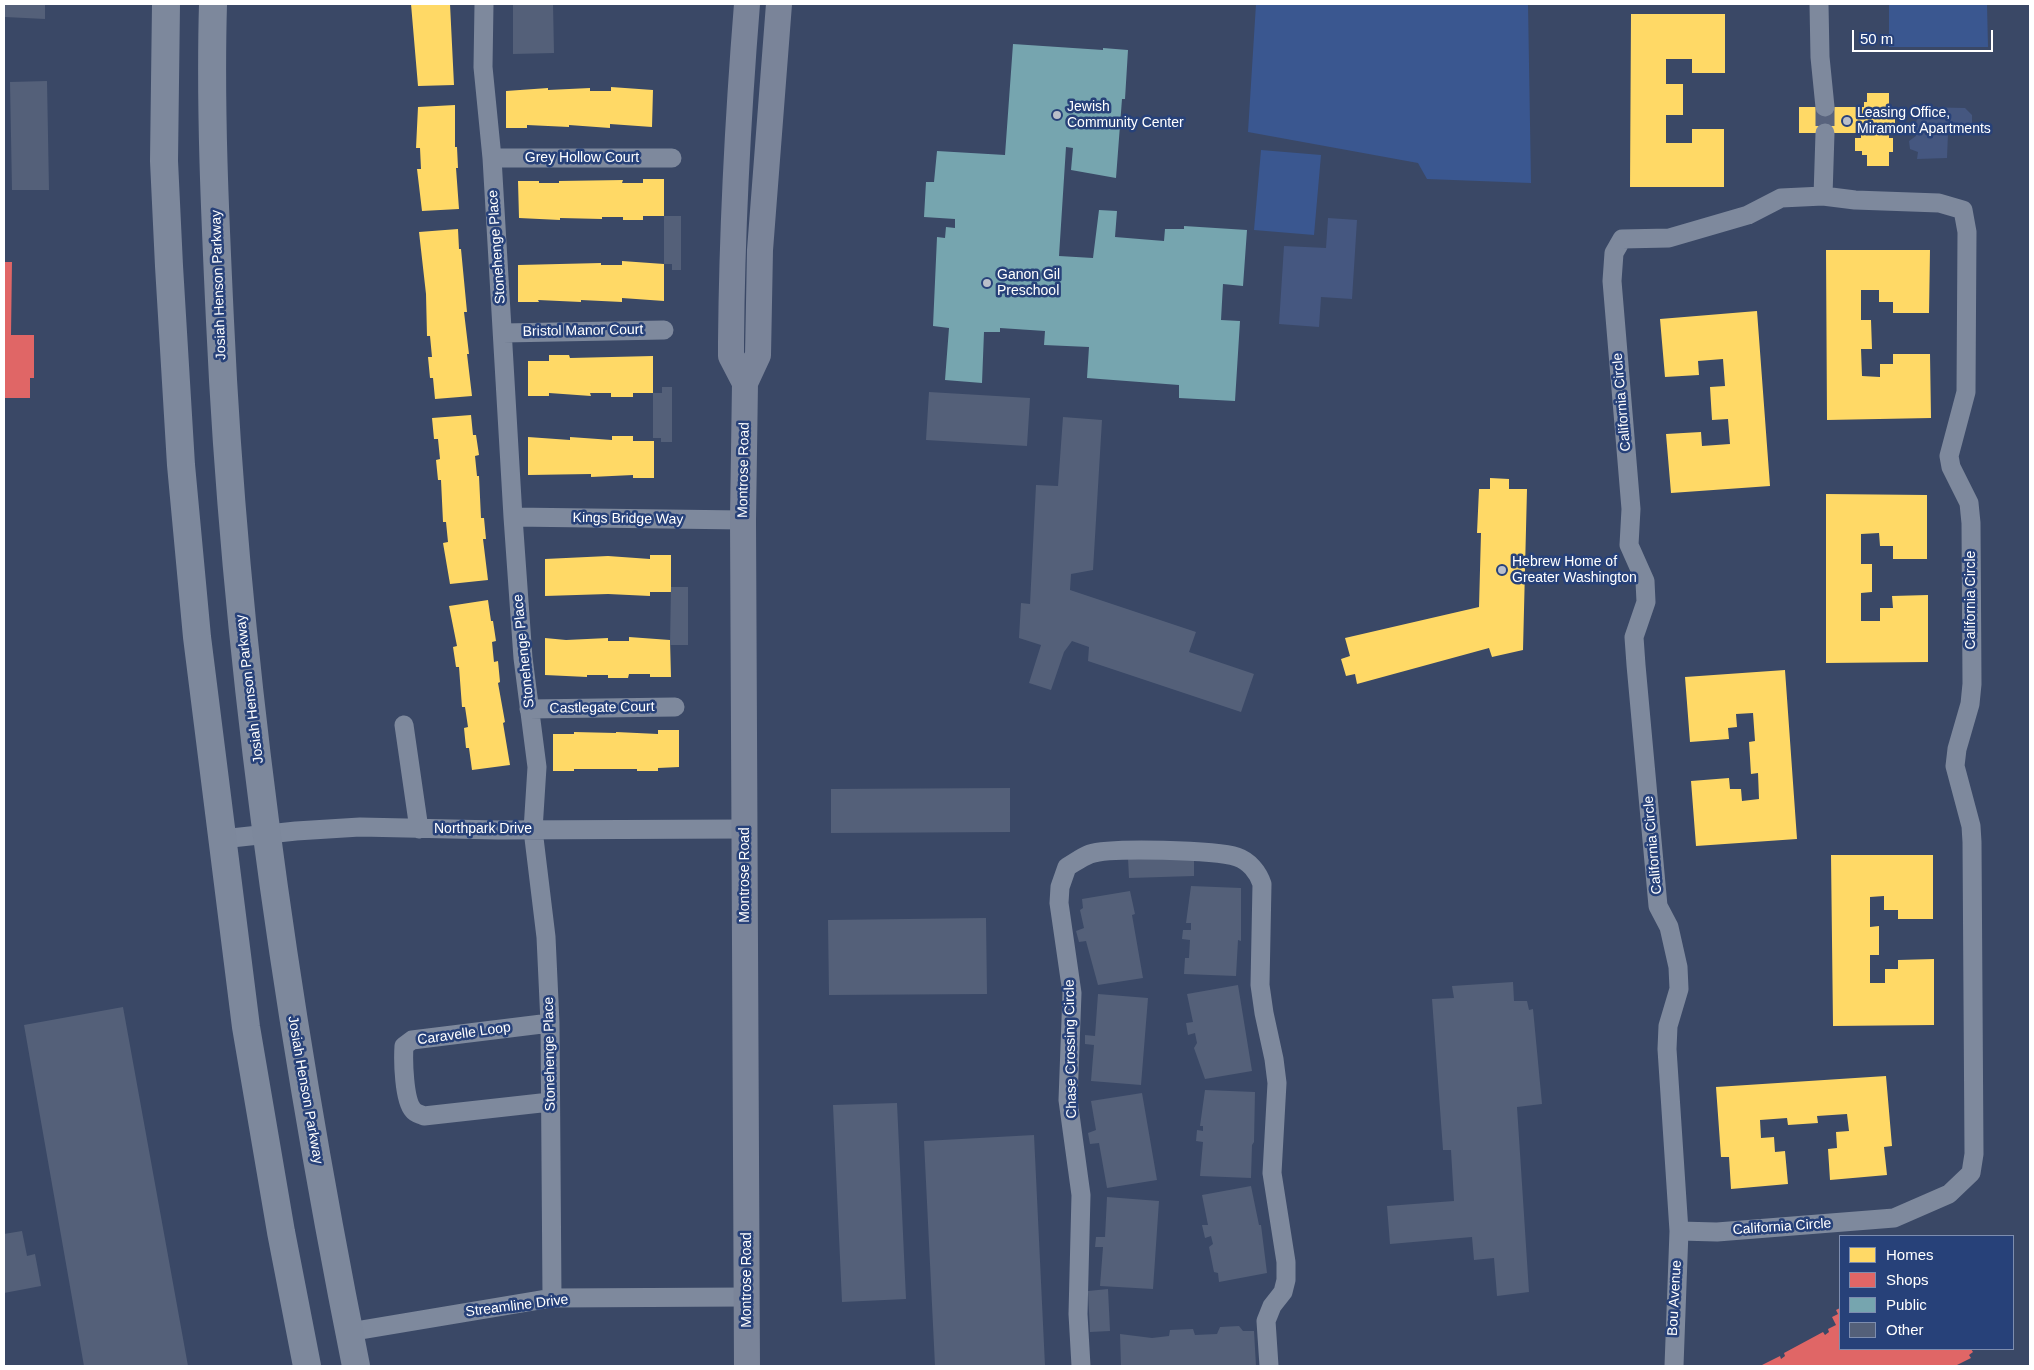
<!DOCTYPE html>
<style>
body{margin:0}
#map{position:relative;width:2034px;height:1370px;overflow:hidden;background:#3a4866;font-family:Arial,sans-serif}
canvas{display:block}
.frame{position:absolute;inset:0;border:5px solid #fff;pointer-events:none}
.legend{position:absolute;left:1839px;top:1235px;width:175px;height:115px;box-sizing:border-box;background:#274179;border:1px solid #7d8daf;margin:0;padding:6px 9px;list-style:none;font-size:15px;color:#fff}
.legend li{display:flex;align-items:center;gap:10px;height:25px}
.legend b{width:25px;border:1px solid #7d8daf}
.scale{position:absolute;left:1852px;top:30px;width:141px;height:22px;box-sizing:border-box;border:2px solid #fff;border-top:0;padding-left:6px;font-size:15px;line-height:18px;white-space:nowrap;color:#fff;-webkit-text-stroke:4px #274179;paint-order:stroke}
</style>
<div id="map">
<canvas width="2034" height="1370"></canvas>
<div class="frame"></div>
<ul class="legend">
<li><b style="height:14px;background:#ffd966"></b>Homes</li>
<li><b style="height:14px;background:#e06666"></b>Shops</li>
<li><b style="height:14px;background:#76a5af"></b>Public</li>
<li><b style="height:14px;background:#546079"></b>Other</li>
</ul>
<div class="scale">50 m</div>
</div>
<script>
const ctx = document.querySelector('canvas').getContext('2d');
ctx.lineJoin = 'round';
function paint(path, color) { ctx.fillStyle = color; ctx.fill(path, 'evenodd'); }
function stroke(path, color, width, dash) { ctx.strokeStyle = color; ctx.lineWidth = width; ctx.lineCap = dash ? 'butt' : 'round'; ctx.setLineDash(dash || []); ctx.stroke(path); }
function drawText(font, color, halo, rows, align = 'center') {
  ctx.font = font + ' Arial,sans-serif'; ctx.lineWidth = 5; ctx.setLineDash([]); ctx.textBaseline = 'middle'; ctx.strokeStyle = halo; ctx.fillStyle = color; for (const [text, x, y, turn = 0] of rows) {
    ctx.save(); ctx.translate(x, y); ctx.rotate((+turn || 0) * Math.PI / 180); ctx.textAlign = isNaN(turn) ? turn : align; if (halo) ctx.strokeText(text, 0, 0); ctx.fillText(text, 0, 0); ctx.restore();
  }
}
const green = new Path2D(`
 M 1256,4 L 1528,4 L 1531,183 L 1427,179 L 1418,163 L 1248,132 Z
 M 1889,4 L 1987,4 L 1988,47 L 1889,47 Z
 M 1261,150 L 1321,155 L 1314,235 L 1254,230 Z`);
const water = new Path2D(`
 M 1917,107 L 1965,108 L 1972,115 L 1972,124 L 1963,130 L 1948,133 L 1947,158 L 1917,159 L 1918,152 L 1910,149 L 1909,141 L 1916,136 Z
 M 1328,218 L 1357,220 L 1352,299 L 1321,297 L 1319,327 L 1279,324 L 1284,246 L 1326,248 Z`);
const homes = new Path2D(`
 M 411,4 L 450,4 L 454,85 L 418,86 Z
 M 1631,14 L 1725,14 L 1725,73 L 1692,73 L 1692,59 L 1666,59 L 1666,84 L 1683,84 L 1683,115 L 1666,115 L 1666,143 L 1692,143 L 1692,129 L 1724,129 L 1724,187 L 1630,187 Z
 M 611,87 L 653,90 L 652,127 L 610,124 L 610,128 L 569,125 L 569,127 L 527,125 L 527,128 L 506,128 L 506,91 L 548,88 L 548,90 L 590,88 L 590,91 L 611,91 Z
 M 1867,93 L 1889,93 L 1889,110 L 1895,110 L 1895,132 L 1889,132 L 1889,138 L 1893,138 L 1893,152 L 1889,152 L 1889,166 L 1867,166 L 1867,155 L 1862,155 L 1862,151 L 1855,151 L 1855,138 L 1861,138 L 1861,133 L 1799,133 L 1799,107 L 1864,107 L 1864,102 L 1867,102 Z
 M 455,105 L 455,147 L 457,147 L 458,168 L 456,168 L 459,209 L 422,211 L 417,169 L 421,169 L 420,148 L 416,148 L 418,107 Z
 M 643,179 L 664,179 L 664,216 L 643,216 L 643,220 L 623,220 L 623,217 L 602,217 L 602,219 L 560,218 L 560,220 L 519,218 L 518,181 L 539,181 L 539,183 L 559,183 L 559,181 L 623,180 L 622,183 L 643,183 Z
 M 458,229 L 459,249 L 461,249 L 467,312 L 464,312 L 469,354 L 467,354 L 472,396 L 435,399 L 433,378 L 430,378 L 428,357 L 432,357 L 430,336 L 427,336 L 426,294 L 419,232 Z
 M 1826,250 L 1930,250 L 1929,313 L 1893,313 L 1893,302 L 1879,302 L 1879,290 L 1861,290 L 1861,320 L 1871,320 L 1872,349 L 1861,349 L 1862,376 L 1880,377 L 1880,364 L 1893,364 L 1893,354 L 1930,354 L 1931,418 L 1827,420 Z
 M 622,261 L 664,264 L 664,301 L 622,298 L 622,302 L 581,300 L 581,302 L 538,300 L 539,302 L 518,302 L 518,265 L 601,263 L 601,265 L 622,265 Z
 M 1757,311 L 1770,486 L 1671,493 L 1666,434 L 1701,432 L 1702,446 L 1730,444 L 1728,419 L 1712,420 L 1710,387 L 1725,386 L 1723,359 L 1698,361 L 1699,375 L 1665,377 L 1660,319 Z
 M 549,355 L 569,355 L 570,358 L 653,356 L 653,393 L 633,393 L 633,397 L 611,397 L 611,393 L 590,393 L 591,396 L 549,393 L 549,396 L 528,396 L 528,361 L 549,361 Z
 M 471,415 L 473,435 L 476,435 L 479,455 L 475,456 L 477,476 L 479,476 L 481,518 L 484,518 L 486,539 L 483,539 L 488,580 L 450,584 L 443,543 L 448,542 L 446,522 L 443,522 L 441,480 L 438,480 L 436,460 L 440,459 L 438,439 L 434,439 L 432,418 Z
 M 612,436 L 633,436 L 633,441 L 654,441 L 654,478 L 633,478 L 633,475 L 591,477 L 591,474 L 528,475 L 528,437 L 570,440 L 570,437 L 612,440 Z
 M 1490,478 L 1509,479 L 1509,489 L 1527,489 L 1523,650 L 1492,657 L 1489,648 L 1357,684 L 1355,674 L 1346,676 L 1341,659 L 1350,656 L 1345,638 L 1479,607 L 1481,533 L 1477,533 L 1479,489 L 1490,489 Z
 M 1826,494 L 1927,495 L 1927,559 L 1893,559 L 1893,546 L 1880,546 L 1879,533 L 1861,534 L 1861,564 L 1872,564 L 1872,592 L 1861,593 L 1861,621 L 1880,621 L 1880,608 L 1893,608 L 1892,596 L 1928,595 L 1928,662 L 1826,663 Z
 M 650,555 L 671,555 L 671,592 L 650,592 L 650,596 L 608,594 L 545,596 L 545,559 L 608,556 L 650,559 Z
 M 488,600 L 491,621 L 493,621 L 496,641 L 492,642 L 494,662 L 498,661 L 500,682 L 498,683 L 505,722 L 503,723 L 510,765 L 472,770 L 469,748 L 466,748 L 464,728 L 468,727 L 465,707 L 462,707 L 459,667 L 456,667 L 453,647 L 457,646 L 449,606 Z
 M 629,637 L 670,640 L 671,677 L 650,677 L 650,674 L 629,674 L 628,678 L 608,678 L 608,675 L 587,675 L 587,677 L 545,675 L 545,638 L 566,640 L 608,638 L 608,641 L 629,641 Z
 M 1785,670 L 1797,839 L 1696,846 L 1691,781 L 1729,778 L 1730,789 L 1741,789 L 1742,801 L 1759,799 L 1758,773 L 1751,774 L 1749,742 L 1755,741 L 1753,713 L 1736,714 L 1737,727 L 1728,728 L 1729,739 L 1690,742 L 1685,677 Z
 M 658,730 L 679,730 L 679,767 L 658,768 L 658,771 L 637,771 L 637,769 L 574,769 L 574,771 L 553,771 L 553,734 L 574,734 L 574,732 L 616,733 L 616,732 L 658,734 Z
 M 1831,855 L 1933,855 L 1933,919 L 1898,919 L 1898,910 L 1884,910 L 1884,896 L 1870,897 L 1870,927 L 1879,926 L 1879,955 L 1870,955 L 1870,983 L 1885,983 L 1885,969 L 1898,969 L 1898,960 L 1934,959 L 1934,1025 L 1833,1026 Z
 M 1886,1076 L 1892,1146 L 1884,1147 L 1887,1175 L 1830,1180 L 1828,1149 L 1837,1148 L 1836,1132 L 1849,1131 L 1847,1114 L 1817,1116 L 1818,1123 L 1788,1125 L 1787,1118 L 1760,1120 L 1761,1138 L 1774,1137 L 1775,1152 L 1785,1151 L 1788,1184 L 1731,1189 L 1729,1157 L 1721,1157 L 1716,1087 Z`);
const shops = new Path2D(`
 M 4,262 L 12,262 L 11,335 L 34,335 L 34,378 L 30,378 L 30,398 L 4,398 Z
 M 1840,1308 L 1840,1349 L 1971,1349 L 1973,1352 L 1969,1355 L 1971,1358 L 1955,1366 L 1760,1366 L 1780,1356 L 1781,1359 L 1785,1356 L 1784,1353 L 1823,1332 L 1825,1335 L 1829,1332 L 1828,1329 L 1836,1325 L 1832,1317 L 1838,1314 L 1836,1310 Z`);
const public = new Path2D(`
 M 1013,44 L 1103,50 L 1103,48 L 1128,50 L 1125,99 L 1122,99 L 1116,178 L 1071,170 L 1073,148 L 1066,147 L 1059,256 L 1093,258 L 1099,210 L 1117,211 L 1115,237 L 1164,241 L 1165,229 L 1184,229 L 1184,226 L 1247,230 L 1243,286 L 1223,284 L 1221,320 L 1240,321 L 1235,401 L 1179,398 L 1179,385 L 1087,378 L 1089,347 L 1044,345 L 1045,331 L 1000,328 L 1000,332 L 984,332 L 982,383 L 945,380 L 949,328 L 933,326 L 937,237 L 945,238 L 946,227 L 955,228 L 955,219 L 924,217 L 926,182 L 934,182 L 937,151 L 1005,155 Z`);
const building = new Path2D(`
 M 5,4 L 45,4 L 45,19 L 5,17 Z
 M 513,4 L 553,4 L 554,53 L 513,54 Z
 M 47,81 L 49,190 L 12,190 L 10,82 Z
 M 664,216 L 681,216 L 681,270 L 672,270 L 672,264 L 664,264 Z
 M 662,387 L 672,387 L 672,442 L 661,442 L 661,438 L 653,438 L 653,393 L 662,393 Z
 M 929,392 L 1030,398 L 1027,446 L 926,440 Z
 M 1063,417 L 1102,420 L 1093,570 L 1071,574 L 1070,590 L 1196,632 L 1189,652 L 1254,674 L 1241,712 L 1088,661 L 1089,647 L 1072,641 L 1064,652 L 1051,690 L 1029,683 L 1041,645 L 1019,638 L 1021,603 L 1030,604 L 1036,485 L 1058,486 Z
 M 671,587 L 688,587 L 688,645 L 670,645 Z
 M 1010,788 L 1010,832 L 831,833 L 831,789 Z
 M 1194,856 L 1194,876 L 1129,878 L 1128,858 Z
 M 1191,886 L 1241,888 L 1241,941 L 1238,940 L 1236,976 L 1184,974 L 1185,958 L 1189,958 L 1190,940 L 1182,939 L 1183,930 L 1191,930 L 1191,923 L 1186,923 Z
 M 1130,891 L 1135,914 L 1132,915 L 1143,978 L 1098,985 L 1086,941 L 1079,942 L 1076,931 L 1084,928 L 1080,910 L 1083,908 L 1082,899 Z
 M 986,918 L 987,994 L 829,995 L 828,920 Z
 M 1513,982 L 1514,1001 L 1527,1001 L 1529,1010 L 1533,1009 L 1542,1104 L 1517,1107 L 1529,1292 L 1497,1296 L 1494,1258 L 1474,1260 L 1472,1237 L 1390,1244 L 1387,1206 L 1454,1201 L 1451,1150 L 1443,1150 L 1432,999 L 1454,998 L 1452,986 Z
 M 1238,985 L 1252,1071 L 1205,1079 L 1194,1048 L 1197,1043 L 1195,1033 L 1188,1035 L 1186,1023 L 1193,1022 L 1187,994 Z
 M 1098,994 L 1148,998 L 1141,1085 L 1091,1081 L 1094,1045 L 1085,1044 L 1085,1035 L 1095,1036 Z
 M 123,1007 L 188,1366 L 84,1366 L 24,1025 Z
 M 1205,1090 L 1255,1092 L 1254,1142 L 1252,1145 L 1251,1178 L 1200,1176 L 1203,1142 L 1196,1141 L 1197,1130 L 1203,1131 L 1203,1126 L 1200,1126 Z
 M 1142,1093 L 1157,1180 L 1107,1188 L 1099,1143 L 1090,1144 L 1088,1133 L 1096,1130 L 1091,1101 Z
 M 897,1103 L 906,1299 L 842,1302 L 833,1105 Z
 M 1034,1135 L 1045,1366 L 935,1366 L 924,1141 Z
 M 1251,1186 L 1259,1225 L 1261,1225 L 1267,1273 L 1219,1282 L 1218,1273 L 1214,1272 L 1209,1247 L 1213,1244 L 1211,1236 L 1205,1238 L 1202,1225 L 1208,1225 L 1202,1195 Z
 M 1107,1197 L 1159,1201 L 1153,1289 L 1100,1286 L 1103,1247 L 1095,1247 L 1096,1237 L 1105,1237 Z
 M 22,1231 L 27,1256 L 35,1254 L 41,1286 L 4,1293 L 4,1234 Z
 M 1108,1289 L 1110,1331 L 1090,1332 L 1088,1291 Z
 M 1239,1326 L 1243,1331 L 1254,1331 L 1256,1366 L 1121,1366 L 1120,1334 L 1152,1338 L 1169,1336 L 1170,1330 L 1193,1329 L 1195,1335 L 1217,1334 L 1220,1327 Z`);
const streetTunnel = new Path2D(`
 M 1825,107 L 1825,133`);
const street = new Path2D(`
 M 484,4 L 483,67 L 492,158 L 513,517 L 523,658 L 537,767 L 533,830 L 546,937 L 550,1023 L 552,1298
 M 1819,4 L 1820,57 L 1825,107
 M 492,158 L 672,158
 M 1823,196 L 1825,133
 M 503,333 L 664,330
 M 513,517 L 743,520
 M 529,709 L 675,707
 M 404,725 L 419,829
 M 222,839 L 296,831 L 360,827 L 498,830 L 745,829
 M 550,1102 L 424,1116 C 420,1114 416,1114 413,1110 C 404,1100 403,1061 404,1046 L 412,1040 L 550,1023
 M 349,1332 L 552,1298 L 747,1297
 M 1081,1366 L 1078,1314 L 1081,1195 L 1068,1100 L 1072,993 L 1059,903 L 1060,887 L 1067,867 C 1074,863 1082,857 1090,854 C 1110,847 1216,850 1237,857 C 1249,861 1258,872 1262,884 L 1260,985 L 1264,1013 L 1274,1059 L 1277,1083 L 1272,1173 L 1286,1262 L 1286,1280 L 1283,1292 L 1272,1306 L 1266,1321 L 1269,1366
 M 1674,1366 L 1679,1231 L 1667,1049 L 1668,1026 L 1679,989 L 1678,967 L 1669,927 L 1658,906 L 1636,665 L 1634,637 L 1646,602 L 1645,581 L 1629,545 L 1631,509 L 1612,281 L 1614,253 L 1622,239 L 1669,238 L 1748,215 L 1781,198 L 1823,196 L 1855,200 L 1939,203 L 1963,210 L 1967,232 L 1966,392 L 1949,456 L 1951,467 L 1969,503 L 1971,523 L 1972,684 L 1970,704 L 1957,749 L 1955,766 L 1971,826 L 1972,842 L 1974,1154 L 1971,1173 L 1949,1194 L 1894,1218 L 1717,1232 L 1679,1231`);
const secondary = new Path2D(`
 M 745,383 L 731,356 L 731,342 C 732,229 738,116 747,4
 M 747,1366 L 743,520 L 745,383 L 758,355 L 760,250 L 779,4`);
const primary = new Path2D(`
 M 166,4 L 164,161 L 169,266 L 181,465 L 197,637 L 246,1027 L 281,1232 L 307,1366
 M 213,4 C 210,109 215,215 220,321 C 236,672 287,1022 356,1366`);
const markers = [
 [1057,115,5,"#babfc9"],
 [1847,121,5,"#babfc9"],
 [987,283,5,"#babfc9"],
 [1502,570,5,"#babfc9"]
];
const poiNames = [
 ["Jewish",1067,107],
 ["Community Center",1067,123],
 ["Leasing Office,",1857,113],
 ["Miramont Apartments",1857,129],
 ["Ganon Gil",997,275],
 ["Preschool",997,291],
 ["Hebrew Home of",1512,562],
 ["Greater Washington",1512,578]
];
const streetNames = [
 ["Grey Hollow Court",582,158],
 ["Stonehenge Place",497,247,-94],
 ["Josiah Henson Parkway",219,285,-92],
 ["Bristol Manor Court",583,331,-1],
 ["California Circle",1622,402,-95],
 ["Montrose Road",744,470,-89],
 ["Kings Bridge Way",628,519,1],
 ["California Circle",1971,600,-90],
 ["Stonehenge Place",524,651,-96],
 ["Josiah Henson Parkway",250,689,-97],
 ["Castlegate Court",602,708,-1],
 ["Northpark Drive",483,829],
 ["California Circle",1653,845,-95],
 ["Montrose Road",745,875,-90],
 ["Caravelle Loop",464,1034,-8],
 ["Chase Crossing Circle",1071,1049,-91],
 ["Stonehenge Place",550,1054,-91],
 ["Josiah Henson Parkway",305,1090,80],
 ["California Circle",1782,1227,-4],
 ["Montrose Road",747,1280,-90],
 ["Bou Avenue",1675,1298,-87],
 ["Streamline Drive",517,1306,-7]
];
paint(green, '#3a5790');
paint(water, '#455780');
paint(homes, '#ffd966');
paint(shops, '#e06666');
paint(public, '#76a5af');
paint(building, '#546079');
stroke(streetTunnel, '#58637d', 19, [19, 9]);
stroke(street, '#7e899d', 19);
stroke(secondary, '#7a8499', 26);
stroke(primary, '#7d889c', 28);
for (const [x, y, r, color] of markers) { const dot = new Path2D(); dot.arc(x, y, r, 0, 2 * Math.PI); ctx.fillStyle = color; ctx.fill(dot); stroke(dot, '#274179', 2); }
drawText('14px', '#fff', '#274179', poiNames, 'left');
drawText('14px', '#fff', '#274179', streetNames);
</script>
